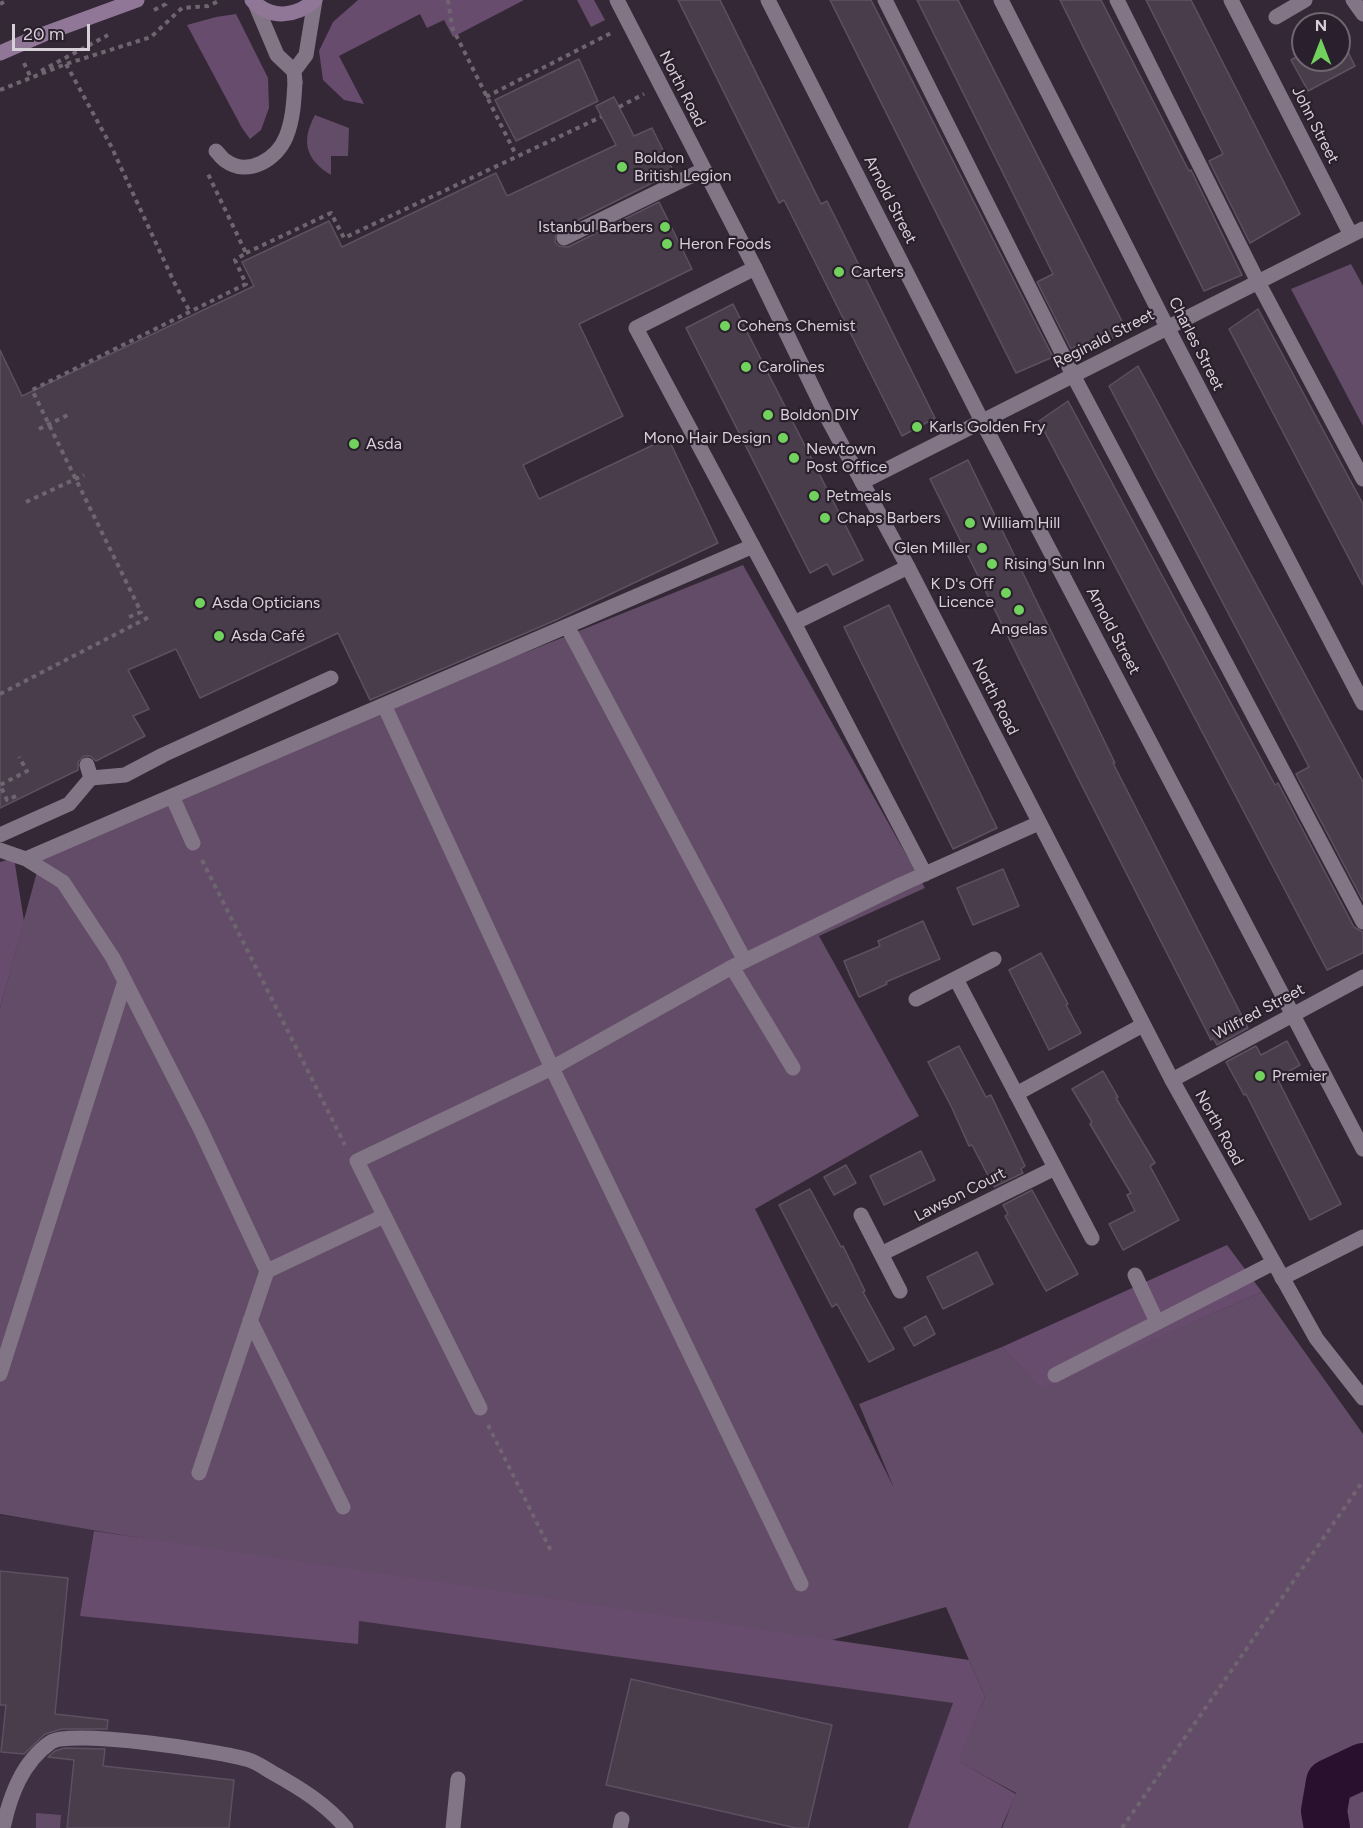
<!DOCTYPE html>
<meta charset="utf-8">
<style>
body{margin:0}
#map{position:relative;width:1363px;height:1828px;overflow:hidden;background:#342836;font-family:Figtree,sans-serif}
canvas{display:block}
.north{position:absolute;left:1291px;top:12px;width:60px;height:60px;box-sizing:border-box;background:#2a1f2c;border:2px solid #706671;border-radius:50%;rotate:0deg;font-size:16px;font-weight:700;line-height:24px;text-align:center;color:#d8d0d9}
.north::after{content:'';display:block;margin:auto;width:21px;height:27px;background:#71d25e;clip-path:polygon(50% 0,100% 100%,50% 72%,0 100%)}
.scale{position:absolute;left:12px;top:24px;width:78px;height:27px;box-sizing:border-box;border:3px solid #d8d0d9;border-top:0;padding-left:8px;font-size:18px;line-height:21px;white-space:nowrap;color:#d8d0d9;-webkit-text-stroke:4px #2a1f2c;paint-order:stroke}
</style>
<div id="map">
<canvas width="1363" height="1828"></canvas>
<div class="north">N</div>
<div class="scale">20 m</div>
</div>
<script>
const ctx = document.querySelector('canvas').getContext('2d');
ctx.lineJoin = 'round';
function paint(path, color) { ctx.fillStyle = color; ctx.fill(path, 'evenodd'); }
function stroke(path, color, width, dash) { ctx.strokeStyle = color; ctx.lineWidth = width; ctx.lineCap = dash ? 'butt' : 'round'; ctx.setLineDash(dash || []); ctx.stroke(path); }
function drawText(font, color, halo, rows, align = 'center') {
  ctx.font = font + ' Figtree,sans-serif'; ctx.lineWidth = 4.5; ctx.setLineDash([]); ctx.textBaseline = 'middle'; ctx.strokeStyle = halo; ctx.fillStyle = color; for (const [text, x, y, turn = 0] of rows) {
    ctx.save(); ctx.translate(x, y); ctx.rotate((+turn || 0) * Math.PI / 180); ctx.textAlign = isNaN(turn) ? turn : align; if (halo) ctx.strokeText(text, 0, 0); ctx.fillText(text, 0, 0); ctx.restore();
  }
}
const built = new Path2D(`
 M 0,1515 L 88,1528 L 954,1703 L 923,1791 L 908,1828 L 0,1828 Z`);
const green = new Path2D(`
 M 315,115 L 349,128 L 348,156 L 331,156 L 331,175 C 305,159 301,141 315,115 Z
 M 1351,264 L 1363,286 L 1363,426 L 1291,289 Z
 M 743,565 L 925,888 L 819,936 L 919,1116 L 755,1209 L 894,1488 L 859,1404 L 1002,1347 L 1042,1388 L 1262,1292 L 1363,1434 L 1363,1828 L 1002,1828 L 1016,1793 L 957,1761 L 985,1697 L 946,1607 L 794,1651 L 0,1514 L 0,1008 L 44,846 Z
 M 36,1813 L 61,1815 L 60,1828 L 36,1828 Z`);
const forest = new Path2D(`
 M 358,0 L 524,0 L 453,37 L 444,20 L 427,28 L 420,14 L 339,56 L 364,104 L 344,100 L 323,80 L 319,51 L 333,22 Z
 M 577,0 L 594,0 L 605,20 L 591,27 Z
 M 236,14 L 268,78 L 269,108 L 261,130 L 250,139 L 242,128 L 187,25 L 216,17 Z
 M 14,858 L 24,921 L 0,1008 L 0,862 Z
 M 1227,1245 L 1262,1292 L 1042,1389 L 1002,1347 Z
 M 94,1531 L 969,1660 L 985,1697 L 958,1761 L 1016,1794 L 1001,1828 L 908,1828 L 953,1703 L 359,1621 L 358,1644 L 80,1616 Z`);
const river = new Path2D(`
 M 1327,1828 L 1324,1811 L 1329,1782 L 1363,1766`);
const building = new Path2D(`
 M 678,0 L 720,0 L 821,204 L 827,201 L 935,418 L 902,436 L 784,200 L 779,203 Z
 M 830,0 L 871,0 L 1053,357 L 1016,373 Z
 M 917,0 L 958,0 L 1127,331 L 1090,348 L 1087,342 L 1071,349 L 1037,282 L 1053,274 Z
 M 1060,0 L 1101,0 L 1189,171 L 1191,170 L 1242,275 L 1204,291 Z
 M 1146,0 L 1191,0 L 1300,214 L 1250,243 L 1209,161 L 1223,154 Z
 M 1339,34 L 1355,66 L 1308,91 L 1291,60 L 1303,53 L 1303,60 L 1339,60 Z
 M 579,59 L 598,101 L 516,141 L 495,100 Z
 M 614,97 L 634,136 L 652,128 L 674,172 L 560,229 L 556,233 L 555,242 L 559,246 L 568,247 L 659,202 L 692,269 L 579,324 L 623,416 L 523,465 L 539,499 L 668,438 L 718,543 L 556,620 L 370,700 L 338,633 L 200,698 L 176,649 L 128,670 L 149,709 L 133,716 L 145,736 L 96,761 L 90,756 L 84,756 L 78,762 L 78,770 L 0,808 L 0,350 L 22,396 L 254,286 L 242,262 L 329,221 L 342,247 L 496,173 L 507,196 L 616,145 L 596,106 Z
 M 733,304 L 863,560 L 833,575 L 827,564 L 810,573 L 686,328 Z
 M 1258,309 L 1363,504 L 1363,585 L 1229,329 Z
 M 1138,366 L 1363,782 L 1363,901 L 1296,774 L 1309,767 L 1109,386 Z
 M 1068,401 L 1275,785 L 1278,783 L 1354,927 L 1363,932 L 1363,953 L 1327,970 L 1039,421 Z
 M 968,460 L 1115,763 L 1113,763 L 1248,1028 L 1217,1045 L 1213,1038 L 1211,1040 L 1076,774 L 930,479 Z
 M 889,605 L 997,828 L 953,849 L 844,627 Z
 M 1003,869 L 1019,906 L 973,925 L 957,888 Z
 M 923,921 L 940,959 L 886,982 L 887,984 L 859,997 L 844,961 L 880,946 L 878,941 Z
 M 1041,953 L 1068,1004 L 1066,1005 L 1081,1033 L 1049,1050 L 1009,970 Z
 M 1287,1041 L 1300,1065 L 1277,1078 L 1341,1204 L 1310,1220 L 1246,1094 L 1244,1095 L 1226,1062 L 1256,1046 L 1261,1055 Z
 M 959,1046 L 986,1097 L 991,1095 L 1025,1166 L 1021,1169 L 1023,1173 L 994,1187 L 972,1145 L 969,1146 L 952,1108 L 928,1062 Z
 M 1103,1071 L 1118,1097 L 1116,1098 L 1155,1163 L 1150,1166 L 1179,1220 L 1123,1250 L 1109,1224 L 1135,1211 L 1127,1195 L 1131,1193 L 1090,1124 L 1092,1122 L 1072,1089 Z
 M 921,1151 L 935,1180 L 884,1205 L 870,1176 Z
 M 846,1165 L 856,1183 L 834,1195 L 824,1177 Z
 M 810,1189 L 841,1247 L 843,1246 L 865,1291 L 863,1292 L 894,1349 L 869,1362 L 837,1304 L 832,1307 L 779,1205 Z
 M 1032,1190 L 1078,1274 L 1046,1291 L 1005,1216 L 1008,1214 L 1003,1205 Z
 M 977,1252 L 993,1284 L 943,1309 L 927,1277 Z
 M 926,1316 L 935,1334 L 914,1346 L 904,1328 Z
 M 0,1571 L 68,1578 L 55,1714 L 108,1720 L 107,1729 L 62,1729 L 45,1734 L 24,1754 L 1,1752 L 6,1705 L 0,1705 Z
 M 631,1679 L 832,1725 L 808,1828 L 796,1828 L 606,1785 Z
 M 65,1748 L 105,1749 L 103,1766 L 234,1780 L 229,1828 L 67,1828 L 74,1760 L 48,1757 L 55,1751 Z`);
const path = new Path2D(`
 M 448,0 L 452,27 L 516,155
 M 0,4 L 8,0
 M 154,10 L 166,4 L 167,0
 M 24,63 L 30,76 L 31,76
 M 66,64 L 111,146 L 174,282 L 190,312
 M 41,71 L 108,35
 M 0,90 L 66,64 L 151,37 L 182,8 L 208,6 L 221,0
 M 486,97 L 611,33
 M 619,107 L 644,94
 M 246,253 L 331,213 L 344,238 L 601,117
 M 39,429 L 70,414
 M 26,502 L 84,475
 M 129,617 L 141,612 L 32,390 L 246,284 L 235,260 L 246,253 L 208,174
 M 0,694 L 151,616
 M 16,796 L 7,800 L 0,785 L 27,771 L 19,757
 M 202,860 L 345,1145
 M 488,1425 L 552,1553
 M 1122,1828 L 1363,1481`);
const service = new Path2D(`
 M 768,0 L 982,421 L 1363,1149
 M 1001,0 L 1167,327 L 1363,703
 M 1276,17 L 1305,0
 M 216,151 C 219,154 222,159 226,161 C 248,177 277,159 286,137 C 293,120 294,101 295,82
 M 564,238 L 703,170
 M 755,268 L 636,328 L 794,623 L 908,567
 M 794,623 L 925,874
 M 567,626 L 745,961
 M 384,705 L 552,1068 L 801,1584
 M 87,765 L 91,778 L 125,775 L 163,755 L 331,678
 M 172,796 L 193,843
 M 0,850 L 26,859 L 63,882 L 113,958 L 200,1128 L 267,1271 L 199,1473
 M 26,859 L 753,546
 M 732,967 L 793,1068
 M 267,1271 L 384,1216
 M 250,1320 L 343,1507
 M 0,1374 L 125,981
 M 480,1408 L 357,1161 L 552,1068 L 732,967 L 900,885 L 1039,823
 M 3,1828 C 10,1796 22,1762 51,1742 C 71,1729 222,1751 249,1760 C 258,1763 266,1769 273,1773 C 300,1788 326,1804 346,1828
 M 453,1828 L 458,1779
 M 620,1828 L 622,1819`);
const minor = new Path2D(`
 M 885,0 L 1073,375 L 1363,922
 M 1117,0 L 1258,282 L 1363,479
 M 1231,0 L 1351,235
 M 1353,0 L 1363,14
 M 255,3 L 277,55 L 294,71 L 295,82
 M 294,71 L 306,55 L 315,0
 M 862,482 L 1363,229
 M 0,835 L 69,804 L 91,778
 M 956,979 L 1092,1238
 M 916,999 L 994,959
 M 1172,1080 L 1363,977
 M 1016,1094 L 1143,1025
 M 861,1215 L 900,1291
 M 881,1254 L 1055,1168
 M 1135,1275 L 1157,1322
 M 1282,1278 L 1363,1237
 M 1055,1375 L 1273,1263`);
const tertiary = new Path2D(`
 M 617,0 L 755,268 L 829,421 L 908,567 L 1172,1080 L 1316,1338 L 1363,1398`);
const secondary = new Path2D(`
 M 252,0 C 271,20 296,17 315,0
 M 0,53 L 44,34 L 137,0`);
const markers = [
 [622,167,6,"#71d25e"],
 [665,227,6,"#71d25e"],
 [667,244,6,"#71d25e"],
 [839,272,6,"#71d25e"],
 [725,326,6,"#71d25e"],
 [746,367,6,"#71d25e"],
 [768,415,6,"#71d25e"],
 [917,427,6,"#71d25e"],
 [783,438,6,"#71d25e"],
 [354,444,6,"#71d25e"],
 [794,458,6,"#71d25e"],
 [814,496,6,"#71d25e"],
 [825,518,6,"#71d25e"],
 [970,523,6,"#71d25e"],
 [982,548,6,"#71d25e"],
 [992,564,6,"#71d25e"],
 [1006,593,6,"#71d25e"],
 [200,603,6,"#71d25e"],
 [1019,610,6,"#71d25e"],
 [219,636,6,"#71d25e"],
 [1260,1076,6,"#71d25e"]
];
const streetNames = [
 ["North Road",682,89,63],
 ["John Street",1315,125,63],
 ["Arnold Street",890,200,63],
 ["Reginald Street",1104,339,-27],
 ["Charles Street",1196,344,63],
 ["Arnold Street",1113,631,62],
 ["North Road",995,697,63],
 ["Wilfred Street",1259,1012,-28],
 ["North Road",1219,1128,61],
 ["Lawson Court",960,1195,-27]
];
const poiNames = [
 ["Boldon",634,158],
 ["British Legion",634,176],
 ["Istanbul Barbers",653,227,"right"],
 ["Heron Foods",679,244],
 ["Carters",851,272],
 ["Cohens Chemist",737,326],
 ["Carolines",758,367],
 ["Boldon DIY",780,415],
 ["Karls Golden Fry",929,427],
 ["Mono Hair Design",771,438,"right"],
 ["Asda",366,444],
 ["Newtown",806,449],
 ["Post Office",806,467],
 ["Petmeals",826,496],
 ["Chaps Barbers",837,518],
 ["William Hill",982,523],
 ["Glen Miller",970,548,"right"],
 ["Rising Sun Inn",1004,564],
 ["K D's Off",994,584,"right"],
 ["Licence",994,602,"right"],
 ["Asda Opticians",212,603],
 ["Angelas",1019,629,"center"],
 ["Asda Café",231,636],
 ["Premier",1272,1076]
];
paint(built, '#3f3043');
paint(green, '#634c68');
paint(forest, '#674c6d');
stroke(river, '#29102e', 46);
paint(building, '#493d4c');
stroke(building, '#5d5060', 1.5);
stroke(path, '#6f6571', 4, [4.5, 4.5]);
stroke(service, '#827585', 15);
stroke(minor, '#827585', 15);
stroke(tertiary, '#827585', 15);
stroke(secondary, '#917797', 15);
for (const [x, y, r, color] of markers) { const dot = new Path2D(); dot.arc(x, y, r, 0, 2 * Math.PI); ctx.fillStyle = color; ctx.fill(dot); stroke(dot, '#2a1f2c', 2); }
drawText('16px', '#d8d0d9', '#2a1f2c', streetNames);
drawText('16px', '#d8d0d9', '#2a1f2c', poiNames, 'left');
</script>
